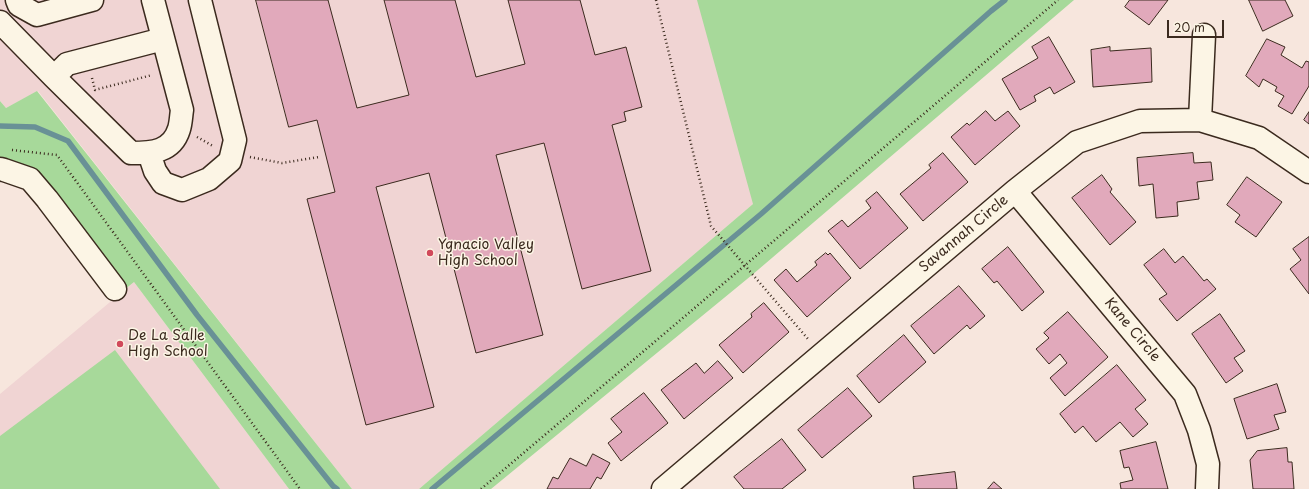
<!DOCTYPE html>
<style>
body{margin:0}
#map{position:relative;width:1309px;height:489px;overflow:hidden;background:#f7e6dd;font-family:"Playpen Sans",sans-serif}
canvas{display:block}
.scale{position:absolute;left:1167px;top:20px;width:57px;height:18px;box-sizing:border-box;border:2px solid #3b2a1e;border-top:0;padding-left:5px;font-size:12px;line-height:14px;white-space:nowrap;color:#3b2a1e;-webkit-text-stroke:3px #fcf5e5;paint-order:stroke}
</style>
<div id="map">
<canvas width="1309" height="489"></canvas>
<div class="scale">20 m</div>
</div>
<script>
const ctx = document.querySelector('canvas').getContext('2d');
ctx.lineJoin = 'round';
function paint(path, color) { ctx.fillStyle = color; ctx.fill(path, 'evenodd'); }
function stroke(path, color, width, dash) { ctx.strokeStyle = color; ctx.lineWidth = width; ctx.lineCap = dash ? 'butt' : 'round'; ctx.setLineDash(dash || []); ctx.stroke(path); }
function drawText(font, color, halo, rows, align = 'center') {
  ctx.font = font + ' "Playpen Sans",sans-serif'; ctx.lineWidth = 3; ctx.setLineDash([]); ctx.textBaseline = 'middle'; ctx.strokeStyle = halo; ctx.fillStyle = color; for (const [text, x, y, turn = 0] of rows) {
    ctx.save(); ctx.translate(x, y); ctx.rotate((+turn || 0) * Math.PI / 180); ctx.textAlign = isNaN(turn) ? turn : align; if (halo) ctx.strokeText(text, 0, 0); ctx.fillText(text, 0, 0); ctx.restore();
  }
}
const built = new Path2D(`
 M 0,0 L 983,0 L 753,204 L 419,489 L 352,489 L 38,91 L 6,108 L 0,101 Z
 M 134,282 L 289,489 L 0,489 L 0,394 Z`);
const green = new Path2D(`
 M 697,0 L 1074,0 L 752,275 L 491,489 L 419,489 L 753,204 Z
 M 37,91 L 352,489 L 289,489 L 134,282 L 119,294 L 47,199 L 0,169 L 0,101 L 6,108 Z
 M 115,350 L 220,489 L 0,489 L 0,436 Z`);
const stream = new Path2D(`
 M 0,126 L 35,127 L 68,141 L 197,315 L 333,486 L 337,489
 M 432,489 L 761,214 L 991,11 L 1005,0`);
const building = new Path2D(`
 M 256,0 L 328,0 L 357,108 L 409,95 L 384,0 L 455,0 L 476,77 L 525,64 L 508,0 L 580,0 L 595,55 L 626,47 L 642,107 L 624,112 L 626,121 L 612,125 L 651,271 L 582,289 L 544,143 L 496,155 L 543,335 L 476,353 L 429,173 L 376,187 L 434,407 L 366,425 L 307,199 L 335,192 L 317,120 L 289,127 Z
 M 1130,0 L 1168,0 L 1149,25 L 1125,7 Z
 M 1249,0 L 1285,0 L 1293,16 L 1263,31 Z
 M 1049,37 L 1075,82 L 1054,94 L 1050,87 L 1034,96 L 1036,101 L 1020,110 L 1002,79 L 1038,58 L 1032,47 Z
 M 1267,39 L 1285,47 L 1281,55 L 1302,68 L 1306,61 L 1309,62 L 1309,86 L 1292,114 L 1278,106 L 1284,96 L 1275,91 L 1277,87 L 1263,79 L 1259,87 L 1246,76 Z
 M 1110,47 L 1110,51 L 1151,48 L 1152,82 L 1093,87 L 1091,50 Z
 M 986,111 L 995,121 L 1008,111 L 1020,126 L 975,165 L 951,137 L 967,123 L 969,125 Z
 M 1309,112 L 1309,124 L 1304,120 Z
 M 943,153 L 968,182 L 923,221 L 900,194 L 931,168 L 929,165 Z
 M 1193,153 L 1194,163 L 1211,162 L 1213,180 L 1197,182 L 1199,199 L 1177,202 L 1178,216 L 1156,218 L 1153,184 L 1139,186 L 1137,158 Z
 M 1102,175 L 1112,189 L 1110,192 L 1136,222 L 1110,245 L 1072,198 Z
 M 1247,177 L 1282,202 L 1256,237 L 1235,222 L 1240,215 L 1227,205 Z
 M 877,192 L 908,228 L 860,269 L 828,231 L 842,220 L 848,227 L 871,208 L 866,201 Z
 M 1309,237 L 1309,294 L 1290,269 L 1301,260 L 1293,249 Z
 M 1008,247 L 1044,292 L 1022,311 L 997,281 L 994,283 L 982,269 Z
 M 1164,249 L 1175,263 L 1183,256 L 1204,281 L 1207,279 L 1216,289 L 1177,321 L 1159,299 L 1167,294 L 1144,265 Z
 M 826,253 L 828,255 L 830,253 L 851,278 L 807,317 L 774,280 L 786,269 L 797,282 L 817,265 L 815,262 Z
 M 959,286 L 985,316 L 970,329 L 967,325 L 934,354 L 911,326 Z
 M 764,303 L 789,332 L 743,373 L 719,345 L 752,317 L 751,314 Z
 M 1068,312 L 1108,357 L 1065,396 L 1050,378 L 1067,363 L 1060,354 L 1049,364 L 1036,349 L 1049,338 L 1044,333 Z
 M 1220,314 L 1245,351 L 1234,358 L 1243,371 L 1226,383 L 1192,334 Z
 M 904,335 L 926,362 L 879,403 L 857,376 Z
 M 718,361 L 733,378 L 684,419 L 661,390 L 696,363 L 704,373 Z
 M 1117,365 L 1146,400 L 1135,409 L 1148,424 L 1133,437 L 1120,422 L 1096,442 L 1083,426 L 1075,433 L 1060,414 Z
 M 1277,384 L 1286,412 L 1274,415 L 1279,429 L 1247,439 L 1234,399 Z
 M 848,388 L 872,416 L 822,458 L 798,430 Z
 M 644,393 L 668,423 L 621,461 L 608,443 L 622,432 L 611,419 Z
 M 782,439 L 806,470 L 782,489 L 744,489 L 734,477 Z
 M 1156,442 L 1168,489 L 1121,489 L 1120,483 L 1133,480 L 1129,467 L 1124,468 L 1120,451 Z
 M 1287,448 L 1288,462 L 1292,462 L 1294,489 L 1253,489 L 1250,460 L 1257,451 Z
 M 593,454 L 610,463 L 601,479 L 597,477 L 590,489 L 547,489 L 553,477 L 558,479 L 570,458 L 586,466 Z
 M 955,472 L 957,489 L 914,489 L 913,477 Z
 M 994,482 L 1002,489 L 988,489 Z`);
const path = new Path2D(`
 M 656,0 L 711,226 L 808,339
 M 92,78 L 95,90 L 152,75
 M 197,137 L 213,146
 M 12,150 L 57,155 L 300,489
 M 250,157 L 282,163 L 319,157
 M 481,489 L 1058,0`);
const minor = new Path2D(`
 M 17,0 L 19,5 L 37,15 L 92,0
 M 0,22 L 54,77 L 131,153 C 152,153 172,152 179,129 C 181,123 181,116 182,110 L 153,0
 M 54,77 L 67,64 L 163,39
 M 1200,120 L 1204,35
 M 149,153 L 155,171 L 163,183 L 182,190 L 209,179 L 230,161 L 235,140 L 200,0
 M 0,169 L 4,170 L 30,179 L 47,199 L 115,289
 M 1015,191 L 1185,394 L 1199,430 L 1208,464 L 1207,489
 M 663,489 L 1015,191 L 1077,142 L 1140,121 L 1200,120 L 1259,138 L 1309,172`);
const markers = [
 [430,253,4,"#d1495b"],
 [120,344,4,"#d1495b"]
];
const streetNames = [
 ["Savannah Circle",964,234,-40],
 ["Kane Circle",1132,330,50]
];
const poiNames = [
 ["Ygnacio Valley",438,245],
 ["High School",438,261],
 ["De La Salle",128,336],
 ["High School",128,352]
];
paint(built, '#f0d4d3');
paint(green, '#a7d99a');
stroke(stream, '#699196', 5.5);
paint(building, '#e1a9bb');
stroke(building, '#3b2a1e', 1);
stroke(minor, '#3b2a1e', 25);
stroke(path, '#3b2a1e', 2.5, [1, 3]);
stroke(minor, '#fcf5e5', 22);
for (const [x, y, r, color] of markers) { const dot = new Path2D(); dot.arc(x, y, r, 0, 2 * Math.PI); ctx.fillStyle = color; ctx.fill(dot); stroke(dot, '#fcf5e5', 1.5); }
drawText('14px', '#3b2a1e', '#fcf5e5', streetNames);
drawText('14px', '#3b2a1e', '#fcf5e5', poiNames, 'left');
</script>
